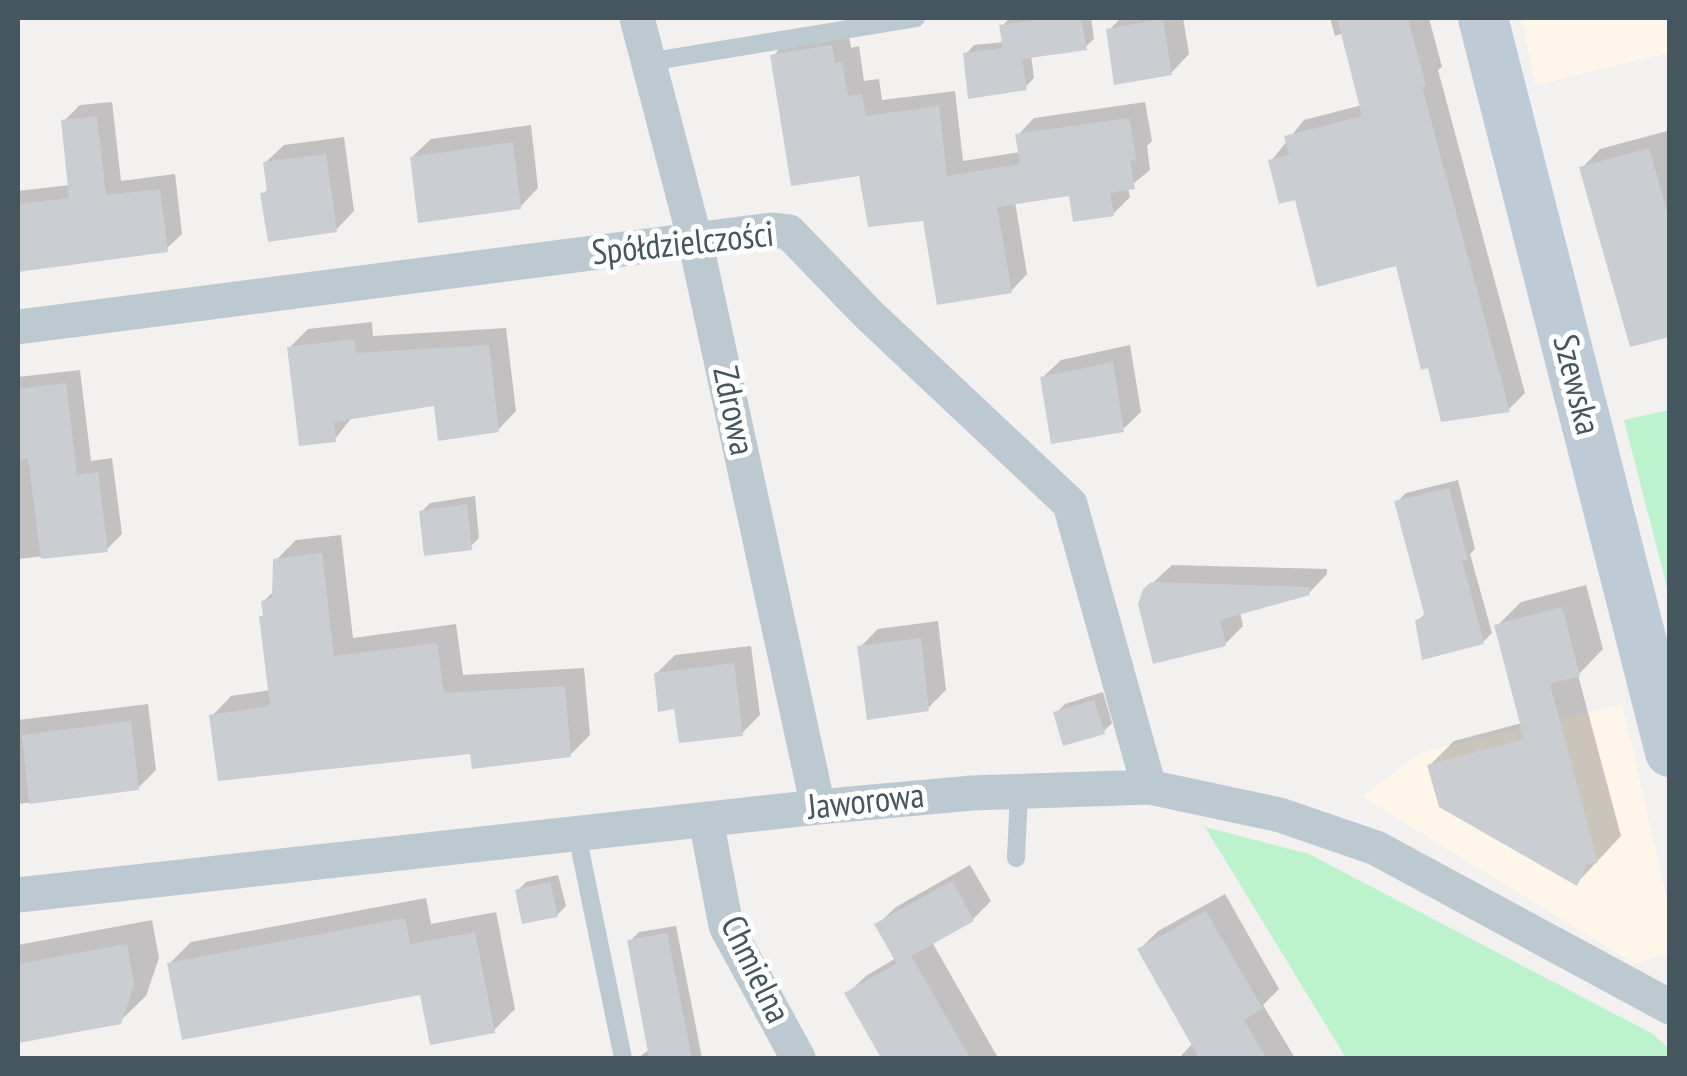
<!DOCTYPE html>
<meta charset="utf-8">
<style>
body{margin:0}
#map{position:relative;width:1687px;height:1076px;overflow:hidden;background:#f3f0f0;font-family:"PT Sans Narrow",sans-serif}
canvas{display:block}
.frame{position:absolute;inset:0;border:20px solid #46565f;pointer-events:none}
</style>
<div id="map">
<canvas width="1687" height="1076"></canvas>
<div class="frame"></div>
</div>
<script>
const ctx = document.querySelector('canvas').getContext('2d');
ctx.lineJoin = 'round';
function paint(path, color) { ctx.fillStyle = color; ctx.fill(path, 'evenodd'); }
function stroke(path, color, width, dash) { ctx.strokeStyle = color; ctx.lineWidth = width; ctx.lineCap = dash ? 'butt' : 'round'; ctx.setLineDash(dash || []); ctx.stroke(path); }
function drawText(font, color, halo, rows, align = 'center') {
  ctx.font = font + ' "PT Sans Narrow",sans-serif'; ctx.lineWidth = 10; ctx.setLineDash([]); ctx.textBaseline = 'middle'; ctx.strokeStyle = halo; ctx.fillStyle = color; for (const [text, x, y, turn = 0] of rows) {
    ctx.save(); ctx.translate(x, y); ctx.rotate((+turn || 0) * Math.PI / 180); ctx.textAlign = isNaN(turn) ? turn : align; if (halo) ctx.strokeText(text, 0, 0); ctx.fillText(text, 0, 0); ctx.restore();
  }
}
const commercial = new Path2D(`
 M 1521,18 L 1669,18 L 1669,53 L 1536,85 Z
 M 1622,704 L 1669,908 L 1669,953 L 1635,964 L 1362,797 L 1420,753 Z`);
const green = new Path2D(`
 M 1669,410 L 1670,410 L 1669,595 L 1624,420 Z
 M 1205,827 L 1309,854 L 1653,1034 L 1669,1049 L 1669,1058 L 1346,1058 Z`);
const shadow = new Path2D(`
 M 1010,18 L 1091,18 L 1094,39 L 1085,47 L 1031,55 L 1034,78 L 1025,87 L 966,54 L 974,45 L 1004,42 L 1002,26 Z
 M 1121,18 L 1183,18 L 1189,54 L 1171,73 L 1109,30 Z
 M 1330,18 L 1429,18 L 1442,67 L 1438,70 L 1525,393 L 1508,410 L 1429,365 L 1397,263 L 1271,161 L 1304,120 L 1362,105 L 1344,33 L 1335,36 Z
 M 848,30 L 851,48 L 859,46 L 864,81 L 879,79 L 882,100 L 955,91 L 963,161 L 1020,152 L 1018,135 L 1034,118 L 1145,102 L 1152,141 L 1147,146 L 1150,170 L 1128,188 L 1130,197 L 1113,214 L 1071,193 L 1015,202 L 1027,274 L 1011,291 L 925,218 L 861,173 L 773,56 L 789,39 Z
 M 112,102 L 121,181 L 175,174 L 182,234 L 166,249 L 18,269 L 18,191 L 70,185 L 64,121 L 80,105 Z
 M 531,125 L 538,188 L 520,207 L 412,157 L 431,139 Z
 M 1667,131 L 1670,139 L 1670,335 L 1582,168 L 1600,149 Z
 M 344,137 L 354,211 L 336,230 L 263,194 L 269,188 L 265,163 L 284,145 Z
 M 372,322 L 373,336 L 506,328 L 516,411 L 498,430 L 436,403 L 353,416 L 335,439 L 290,347 L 308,329 Z
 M 1130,345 L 1141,412 L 1122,430 L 1042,378 L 1061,360 Z
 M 80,370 L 91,461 L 112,458 L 122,534 L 107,549 L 18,559 L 18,377 Z
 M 1458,480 L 1475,549 L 1470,554 L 1492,633 L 1483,642 L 1417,621 L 1427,612 L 1397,502 L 1406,493 Z
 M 475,496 L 479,538 L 470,547 L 421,512 L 430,503 Z
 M 341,535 L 353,638 L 456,624 L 463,675 L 584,668 L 590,735 L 570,755 L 473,751 L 212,716 L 231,696 L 271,690 L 264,601 L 275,590 L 276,560 L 296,540 Z
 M 1172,565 L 1327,569 L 1327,574 L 1309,593 L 1240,612 L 1243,626 L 1225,644 L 1145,590 Z
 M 1586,585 L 1603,649 L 1578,675 L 1621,836 L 1577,883 L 1430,765 L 1454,741 L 1522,723 L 1497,626 L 1521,602 Z
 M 938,621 L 946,690 L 928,708 L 860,647 L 878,629 Z
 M 751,646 L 760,715 L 741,734 L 676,706 L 656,674 L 675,655 Z
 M 1103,692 L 1112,723 L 1103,732 L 1056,713 L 1065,704 Z
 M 148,704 L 156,770 L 138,788 L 18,804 L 18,720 Z
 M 970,865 L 991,901 L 973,919 L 932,942 L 998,1058 L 884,1058 L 847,994 L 866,976 L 896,958 L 877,925 L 896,907 Z
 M 558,875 L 566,906 L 557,915 L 517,891 L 526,882 Z
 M 1225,894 L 1279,989 L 1263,1005 L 1295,1058 L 1179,1058 L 1193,1043 L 1140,949 L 1158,931 Z
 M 426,898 L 431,924 L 496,912 L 515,1009 L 494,1030 L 422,992 L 169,964 L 191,942 Z
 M 152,920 L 159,958 L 146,996 L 120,1021 L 18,1041 L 18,945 Z
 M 676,926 L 702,1058 L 638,1058 L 650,1049 L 630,941 L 639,932 Z`);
const building = new Path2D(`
 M 1053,18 L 1081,18 L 1087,50 L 1022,59 L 1027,90 L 968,99 L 963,53 L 1003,48 L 999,25 Z
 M 1337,18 L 1408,18 L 1426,86 L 1422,87 L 1510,412 L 1441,422 L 1428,368 L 1421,370 L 1396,266 L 1317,287 L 1295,200 L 1279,204 L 1268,160 L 1289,155 L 1284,136 L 1362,116 Z
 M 1163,19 L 1172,75 L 1114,85 L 1106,29 Z
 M 832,45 L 835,63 L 842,62 L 848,96 L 862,94 L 866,116 L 939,106 L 947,176 L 1020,164 L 1015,134 L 1129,118 L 1136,160 L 1130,161 L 1135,189 L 1110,193 L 1114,216 L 1073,222 L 1069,196 L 997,207 L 1012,293 L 937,305 L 923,221 L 868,227 L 859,176 L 791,186 L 770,55 Z
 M 97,116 L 106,195 L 160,189 L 168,252 L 18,272 L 18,204 L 69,198 L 61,120 Z
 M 513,142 L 521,209 L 418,223 L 410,157 Z
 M 1649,148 L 1670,222 L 1670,337 L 1630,347 L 1579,167 Z
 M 326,154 L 337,232 L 268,242 L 260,193 L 267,192 L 263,162 Z
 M 354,339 L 356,353 L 489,345 L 499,432 L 438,441 L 434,406 L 334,422 L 336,442 L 299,446 L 287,347 Z
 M 1113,362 L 1124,432 L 1051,444 L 1040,377 Z
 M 66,383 L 77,475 L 98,472 L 108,552 L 41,559 L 28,458 L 18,460 L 18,389 Z
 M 1449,488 L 1468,560 L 1462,561 L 1484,644 L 1422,660 L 1415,620 L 1425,617 L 1394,501 Z
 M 467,504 L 472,550 L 424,556 L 419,511 Z
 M 322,553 L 334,656 L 437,643 L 444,693 L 565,686 L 571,757 L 472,769 L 470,754 L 218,781 L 209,715 L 270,706 L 259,616 L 263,616 L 261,601 L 272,598 L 273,559 Z
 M 1151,582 L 1309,587 L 1310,595 L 1220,620 L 1226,646 L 1153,664 L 1138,604 L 1143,589 Z
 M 1562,607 L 1580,676 L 1550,684 L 1598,863 L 1587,863 L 1577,886 L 1439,807 L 1427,765 L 1524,739 L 1494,625 Z
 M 921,638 L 929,711 L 867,720 L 857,646 Z
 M 734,663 L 743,736 L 679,743 L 674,709 L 658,712 L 654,673 Z
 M 1094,700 L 1105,734 L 1063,746 L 1053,712 Z
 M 131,721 L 139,790 L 29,804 L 22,735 Z
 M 952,881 L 974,921 L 897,964 L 874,924 Z
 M 550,882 L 558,917 L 522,924 L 515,890 Z
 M 1206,911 L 1263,1009 L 1244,1020 L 1266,1058 L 1199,1058 L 1137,949 Z
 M 405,918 L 410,944 L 475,932 L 495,1033 L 430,1045 L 420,995 L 182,1040 L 167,963 Z
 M 667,933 L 692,1058 L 649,1058 L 627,940 Z
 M 127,944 L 134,985 L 121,1024 L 18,1043 L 18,964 Z
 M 911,956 L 970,1058 L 881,1058 L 844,993 Z`);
const lane = new Path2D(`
 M 648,62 L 916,18
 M 577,835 L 623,1058
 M 1016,858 L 1019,792`);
const street = new Path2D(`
 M 637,18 L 695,240 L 818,807
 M 18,327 L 771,230 L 789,232 L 868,314 L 1070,504 L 1149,787
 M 706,820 L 726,926 L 798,1058
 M 18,895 L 818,807 L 972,793 L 1149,787 L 1280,815 L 1376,848 L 1670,1007`);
const secondary = new Path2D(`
 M 1483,18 L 1670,752`);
const streetNames = [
 ["Spółdzielczości",683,245,-6],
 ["Szewska",1575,385,76],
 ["Zdrowa",732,411,78],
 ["Jaworowa",866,803,-6],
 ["Chmielna",754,970,64]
];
paint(commercial, '#fdf6e9');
paint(green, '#bcf3cc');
paint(shadow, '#0003');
paint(building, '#caced3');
stroke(lane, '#bdc9d0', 18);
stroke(street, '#bdc9d0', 35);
stroke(secondary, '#bccbd5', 50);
drawText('35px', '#46565f', '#fff', streetNames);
</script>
